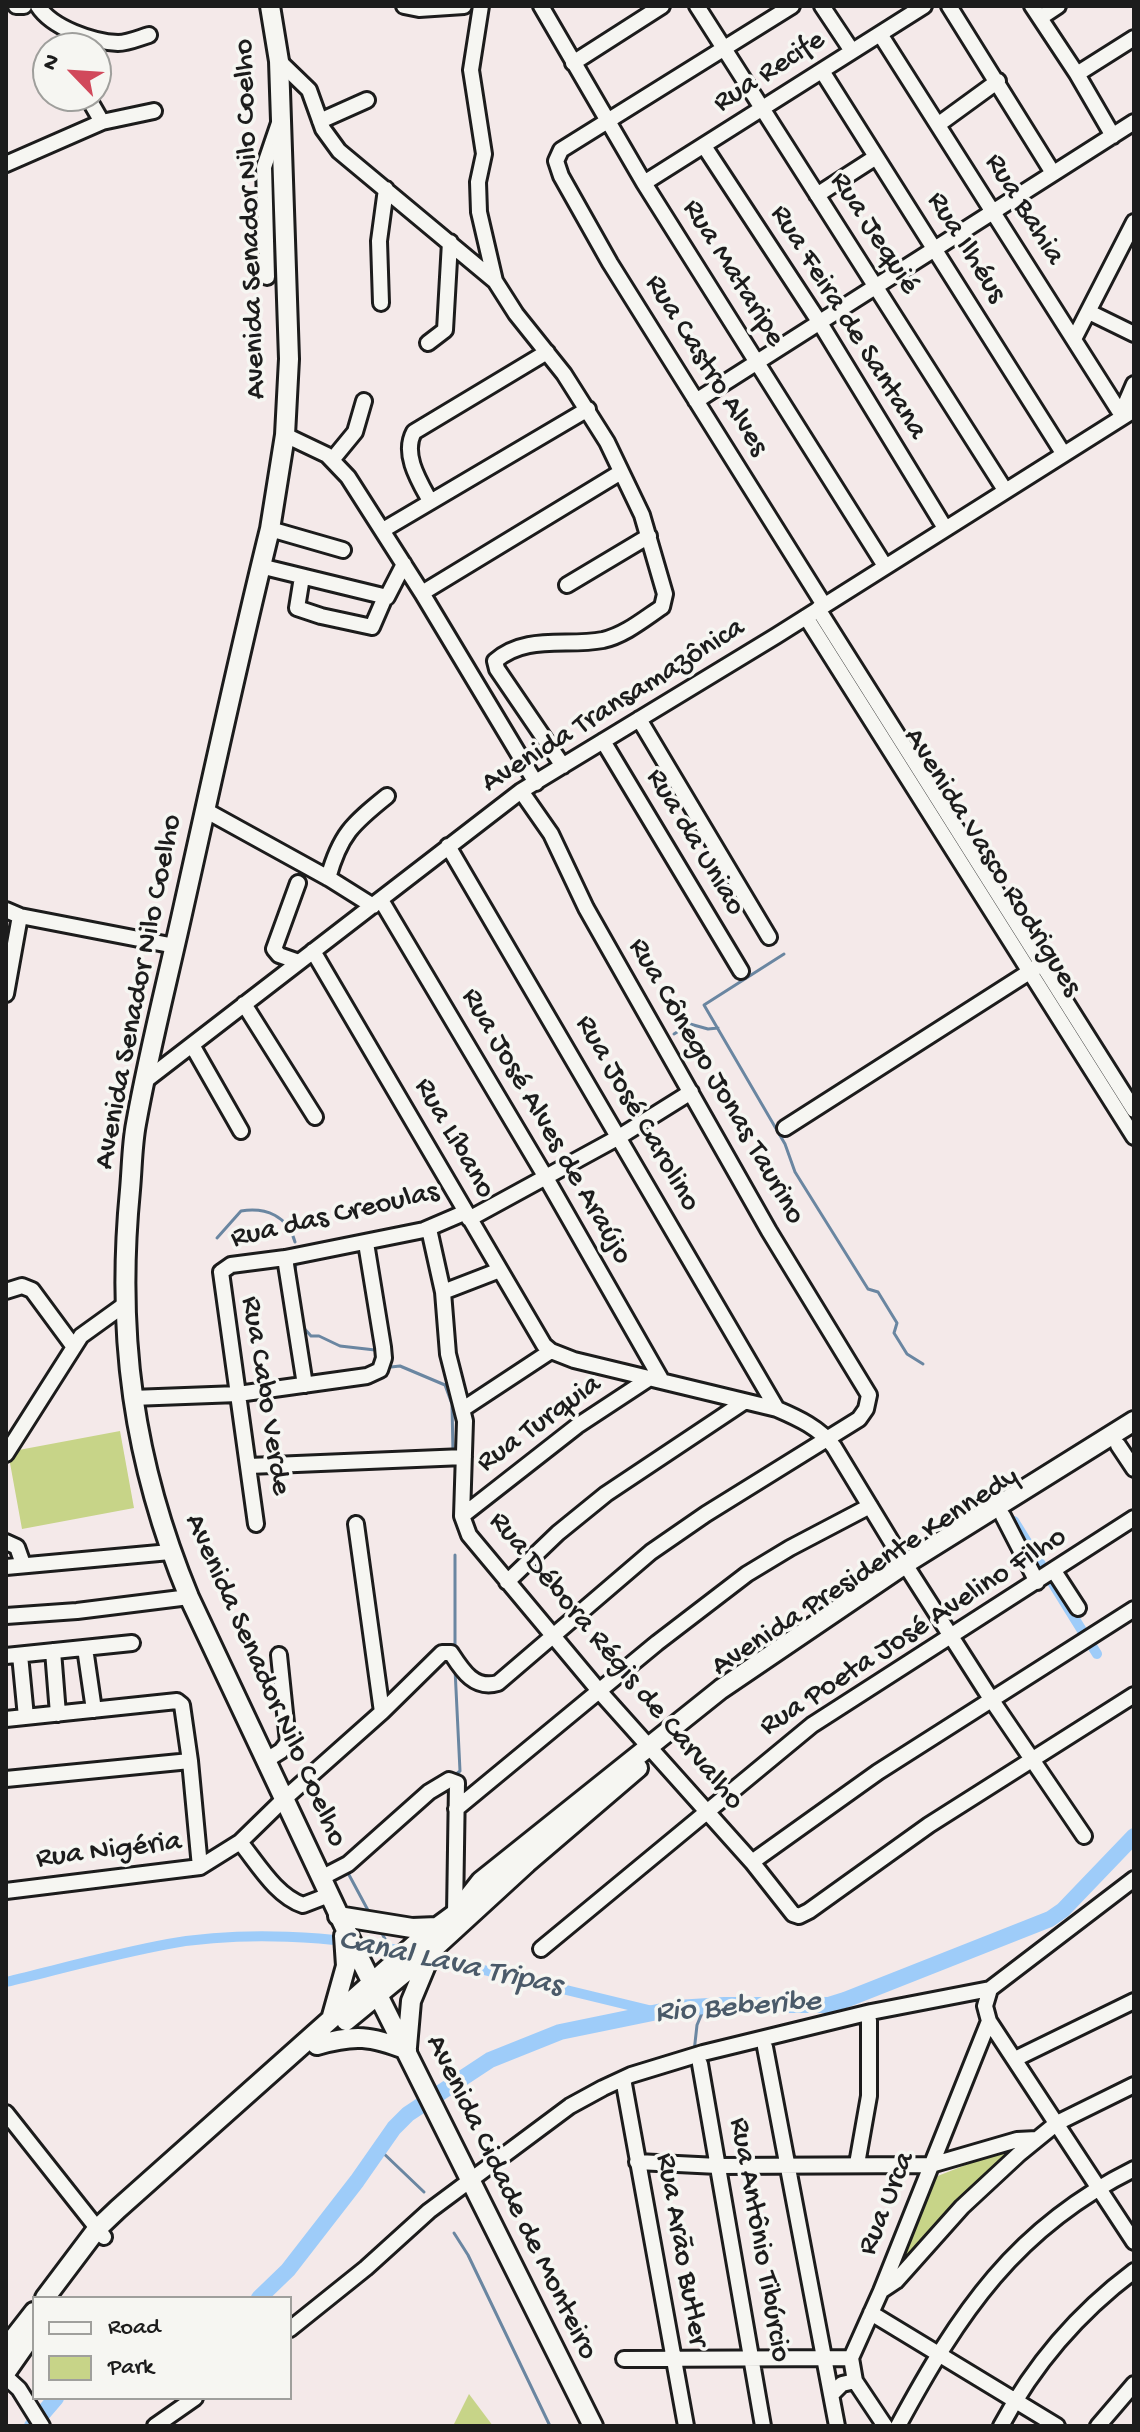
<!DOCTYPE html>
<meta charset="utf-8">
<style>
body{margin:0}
#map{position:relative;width:1140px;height:2432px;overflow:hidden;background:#f4e9e9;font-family:"Gochi Hand",sans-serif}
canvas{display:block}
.frame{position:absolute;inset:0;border:8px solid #1c1c1c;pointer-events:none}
.legend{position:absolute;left:32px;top:2296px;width:260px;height:104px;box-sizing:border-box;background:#f6f6f2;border:2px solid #9f9f9c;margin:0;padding:10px 14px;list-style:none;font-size:24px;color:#1c1c1c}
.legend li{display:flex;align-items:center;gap:16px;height:40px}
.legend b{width:40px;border:2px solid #9f9f9c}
.north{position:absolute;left:32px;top:32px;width:80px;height:80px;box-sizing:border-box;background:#f6f6f2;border:2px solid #9f9f9c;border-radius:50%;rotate:295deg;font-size:22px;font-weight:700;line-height:32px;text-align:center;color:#1c1c1c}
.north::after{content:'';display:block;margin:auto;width:28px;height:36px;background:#d1495b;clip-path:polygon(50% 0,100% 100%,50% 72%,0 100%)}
</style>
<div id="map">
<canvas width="1140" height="2432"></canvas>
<div class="frame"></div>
<ul class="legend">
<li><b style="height:10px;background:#f6f6f2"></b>Road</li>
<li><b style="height:22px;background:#c7d488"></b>Park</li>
</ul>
<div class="north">N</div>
</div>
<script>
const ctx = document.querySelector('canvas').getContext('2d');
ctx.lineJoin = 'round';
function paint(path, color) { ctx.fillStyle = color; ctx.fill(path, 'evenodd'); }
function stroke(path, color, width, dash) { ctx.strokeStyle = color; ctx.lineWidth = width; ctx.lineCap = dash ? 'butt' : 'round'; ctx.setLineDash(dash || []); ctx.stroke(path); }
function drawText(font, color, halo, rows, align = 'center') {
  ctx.font = font + ' "Gochi Hand",sans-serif'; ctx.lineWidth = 7; ctx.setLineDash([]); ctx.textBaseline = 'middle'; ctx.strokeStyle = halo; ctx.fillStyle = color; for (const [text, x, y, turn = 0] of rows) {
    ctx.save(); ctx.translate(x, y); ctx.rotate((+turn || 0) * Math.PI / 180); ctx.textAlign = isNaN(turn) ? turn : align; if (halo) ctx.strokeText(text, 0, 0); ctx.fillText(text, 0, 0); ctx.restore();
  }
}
const green = new Path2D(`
 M 120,1431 L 134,1508 L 22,1529 L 8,1452 Z
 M 1009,2148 L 1014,2151 L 894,2274 L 935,2177 Z
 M 469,2394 L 493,2426 L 453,2426 Z`);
const stream = new Path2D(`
 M 784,954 L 704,1005 L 785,1144 L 795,1172 L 868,1289 L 878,1292 L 897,1323 L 894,1333 L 907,1354 L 923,1364
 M 674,1034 L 690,1024 L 708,1029 L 718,1028
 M 217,1238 L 241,1211 C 266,1207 288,1216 295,1242
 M 295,1279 L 296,1259
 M 302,1326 L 311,1336 L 319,1336 L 340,1346 L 375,1350 L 378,1357
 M 391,1367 L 400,1366 L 445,1385 L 452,1404 L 453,1453
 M 455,1555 L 455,1649
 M 455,1669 L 460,1771 L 455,1775
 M 352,1869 L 348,1873 L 370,1914
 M 380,1930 L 390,1948
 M 694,2052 L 697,2025 L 705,2006
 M 379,2149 L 424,2192
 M 454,2233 L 468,2255 L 550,2426`);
const canal = new Path2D(`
 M 1014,1521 L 1086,1637
 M 1092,1646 L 1097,1654
 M 426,1956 L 657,2012
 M 6,1982 C 60,1969 114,1954 168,1944 C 240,1931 335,1935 406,1952`);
const river = new Path2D(`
 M 259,2298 L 288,2270 L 357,2181 L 394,2128 L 408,2114 L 490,2060 L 560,2032 L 677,2008 L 724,2005 L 829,2005 L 845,2000 L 1050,1919 L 1063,1910 L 1134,1836
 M 32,2426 L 56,2398`);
const minor = new Path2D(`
 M 16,6 L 24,6
 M 38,6 C 52,28 93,42 118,43 C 128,43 139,38 149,35
 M 404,6 L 419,9 L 464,6
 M 481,6 L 471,70 L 484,154 L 478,182 L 479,212 L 495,281
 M 541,6 L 644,183 L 885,566
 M 697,6 L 1005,490
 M 792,6 L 561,150 L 556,161 L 561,176 L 610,263 L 824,605
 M 822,6 L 852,51
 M 949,6 L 1053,173
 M 1032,6 L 1077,74 L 1113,136
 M 1040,18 L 1058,6
 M 880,34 L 1121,414
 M 279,61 L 309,90 L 323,129 L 339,151 L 495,281 L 516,314 L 564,374 L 607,442 L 642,515 L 665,594 L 662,607 C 644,619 625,635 603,640 C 566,647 526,634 495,661 L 497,669 L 563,766
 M 573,63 L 662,6
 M 822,71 L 1063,453
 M 1077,74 L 1134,38
 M 87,96 L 102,122
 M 320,121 L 367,100
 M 939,124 L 998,81
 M 704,146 L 820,323 L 945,528
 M 6,164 L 102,122 L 154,111
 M 644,183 L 924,6
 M 817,195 L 876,157
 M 267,277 L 264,167 L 279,123
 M 381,303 L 379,241 L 386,189
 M 1089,312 L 1134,334
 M 1074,339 L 1134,222
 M 428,343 L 445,330 L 450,242
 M 696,401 L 1134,122
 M 1123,416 L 1121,414 L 1134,384
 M 285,435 L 327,455 L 348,477 L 422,593 L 536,783
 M 332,460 L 355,432 L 364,401
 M 430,501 C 419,481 402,454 414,432 L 547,352
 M 270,529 L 343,550
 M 383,530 L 588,409
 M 260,566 L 387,597 L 404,564
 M 302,577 L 297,608 L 321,616 L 372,627 L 385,597
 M 567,585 L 649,536
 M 422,593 L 621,472
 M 818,609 L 1134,1110
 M 806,617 L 1134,1137
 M 639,719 L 769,937
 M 603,741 L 741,971
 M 205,810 L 330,879 L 373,906
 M 448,846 L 777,1409
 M 328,878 C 340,835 352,824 387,796
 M 298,883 L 274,949 L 279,955 L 299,962
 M 381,900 L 545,1176 L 662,1381
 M 6,910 L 20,916 L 175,946
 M 313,951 L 544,1345 L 551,1351 L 574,1360 L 777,1409 C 798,1418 820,1428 834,1447 L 905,1564
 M 6,994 L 20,916
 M 244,1004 L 315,1117
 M 192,1045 L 241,1131
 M 145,1081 L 521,791 L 776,636 L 1134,410
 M 785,1128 L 1037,967
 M 469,1219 L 619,1137 L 691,1092
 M 429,1229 L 443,1292 L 448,1354 L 465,1421 L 462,1516 L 469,1535 L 600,1692 L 752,1862 L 793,1914 L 799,1916 L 809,1911 L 929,1825 L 1134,1695
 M 285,1258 L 305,1385
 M 6,1291 L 22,1286 L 32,1290 L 74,1347
 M 443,1292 L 500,1270
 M 132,1398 L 238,1394 L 367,1376 L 380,1370 L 384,1358 L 383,1347 L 366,1243
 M 463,1409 L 551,1351
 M 1118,1445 L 1134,1469
 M 6,1454 L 81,1336 L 124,1305
 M 249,1466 L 464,1457
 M 462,1516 L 577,1426 L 650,1378
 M 1003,1516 L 1037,1582
 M 256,1524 L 221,1272 L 231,1265 L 285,1258 L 424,1230 L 466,1212
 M 356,1524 L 382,1712
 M 6,1542 L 17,1547 L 23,1564
 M 6,1567 L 170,1552
 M 1054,1571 L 1078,1608
 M 910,1572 L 991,1699 L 1084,1836
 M 507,1582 L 558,1533 L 606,1494 L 744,1402
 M 6,1616 L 77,1611 L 189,1597
 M 85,1648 L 94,1710
 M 53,1651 L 58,1714
 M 20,1655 L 26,1717
 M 6,1656 L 132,1643
 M 6,1719 L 177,1701 L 182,1705 L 190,1761 L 200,1867
 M 265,1761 L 281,1751 L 288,1742 L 279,1655
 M 6,1779 L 190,1761
 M 456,1809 L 657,1643 L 747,1574 L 790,1548 L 870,1506
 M 240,1842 C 258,1864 276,1896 303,1905 L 329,1895
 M 752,1862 L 878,1772 L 1134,1609
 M 321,1878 L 348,1864 L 429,1792 L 449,1780 L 457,1783 L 455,1914
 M 1134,1879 L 990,1989 L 985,2006 L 989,2021 L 1134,2242
 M 6,1891 L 200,1867 L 240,1842 L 283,1800 L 382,1712 L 442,1653 L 451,1653 C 462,1670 474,1690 498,1683 L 651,1552 L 706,1514 L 859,1419 L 866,1409 L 869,1395 L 769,1231 L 586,908 L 551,834 L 521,791
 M 541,1949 L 812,1725 L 1134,1518
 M 765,2047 L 837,2426
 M 1015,2059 L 1134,2001
 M 700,2064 L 763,2426
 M 624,2084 L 686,2426
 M 6,2113 L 104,2237
 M 637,2162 L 718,2166 L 931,2165 L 1017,2140 L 1037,2139
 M 857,2164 L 869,2096 L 869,2020
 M 881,2291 L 896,2281 L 962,2207 L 1019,2154 L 1057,2123 L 1134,2085
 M 871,2313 L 1057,2426
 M 290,2329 L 366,2268 L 429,2211 L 570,2106 L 603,2088 L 631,2075 L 703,2053 L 871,2012 L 990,1989
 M 624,2359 L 851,2358
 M 6,2377 L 19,2389 L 42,2426
 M 855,2381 L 885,2426
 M 831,2395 L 842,2384 L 855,2381 L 851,2358 L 881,2291 L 989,2021
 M 155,2426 L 195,2398
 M 898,2426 C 959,2313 1015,2228 1134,2169
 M 1001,2426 C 1034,2364 1078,2313 1134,2271
 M 1098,2426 L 1134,2384`);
const major = new Path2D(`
 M 270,6 L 279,61 L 289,359 L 285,435 L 270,529 C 239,654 212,780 184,905 C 168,978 149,1051 136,1124 C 132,1145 132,1168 130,1190 C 116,1335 133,1462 189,1597 L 354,1947 L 593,2426
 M 338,1916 L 412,1928 L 437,1927
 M 332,2016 L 346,1966 L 344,1936
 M 346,2021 L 431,1951 L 527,1863 L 638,1768
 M 317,2045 C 355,2034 371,2036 407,2050
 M 407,2047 L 411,2001 L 431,1953
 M 45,2298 L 97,2229 L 118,2209 L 421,1939 L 455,1914 L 481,1881 L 721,1689 L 905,1564 L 1134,1421
 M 6,2348 L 34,2312
 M 6,2372 L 34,2332`);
const streetNames = [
 ["Rua Recife",770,73,-33],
 ["Rua Bahia",1023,210,58],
 ["Avenida Senador Nilo Coelho",252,219,-92],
 ["Rua Jequié",873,234,57],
 ["Rua Ilhéus",965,248,58],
 ["Rua Mataripe",732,274,58],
 ["Rua Feira de Santana",847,323,58],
 ["Rua Castro Alves",705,366,58],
 ["Avenida Transamazônica",614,707,-32],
 ["Rua da Uniao",694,843,59],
 ["Avenida Vasco Rodrigues",991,863,58],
 ["Avenida Senador Nilo Coelho",140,992,-79],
 ["Rua Cônego Jonas Taurino",715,1082,60],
 ["Rua José Carolino",636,1114,60],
 ["Rua José Alves de Araújo",545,1127,60],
 ["Rua Líbano",453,1139,60],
 ["Rua das Creoulas",335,1217,-13],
 ["Rua Cabo Verde",264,1396,81],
 ["Rua Turquia",540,1425,-36],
 ["Avenida Presidente Kennedy",866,1573,-33],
 ["Rua Poeta José Avelino Filho",914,1633,-33],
 ["Rua Débora Régis de Carvalho",615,1662,50],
 ["Avenida Senador Nilo Coelho",264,1681,66],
 ["Rua Nigéria",109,1852,-7],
 ["Avenida Cidade de Monteiro",510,2198,64],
 ["Rua Urca",888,2204,-68],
 ["Rua Antônio Tibúrcio",758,2240,80],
 ["Rua Arão Butler",680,2250,80]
];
const waterNames = [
 ["Canal Lava Tripas",450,1965,12],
 ["Rio Beberibe",738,2009,-4]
];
paint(green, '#c7d488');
stroke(stream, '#6a86a1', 3);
stroke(canal, '#9eccf9', 10);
stroke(river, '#9eccf9', 16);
stroke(minor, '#1c1c1c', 20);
stroke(major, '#1c1c1c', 24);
stroke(minor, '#f6f6f2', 14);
stroke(major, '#f6f6f2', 18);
drawText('30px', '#1c1c1c', '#f6f6f2', streetNames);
drawText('italic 32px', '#4a5a69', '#f6f6f2', waterNames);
</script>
